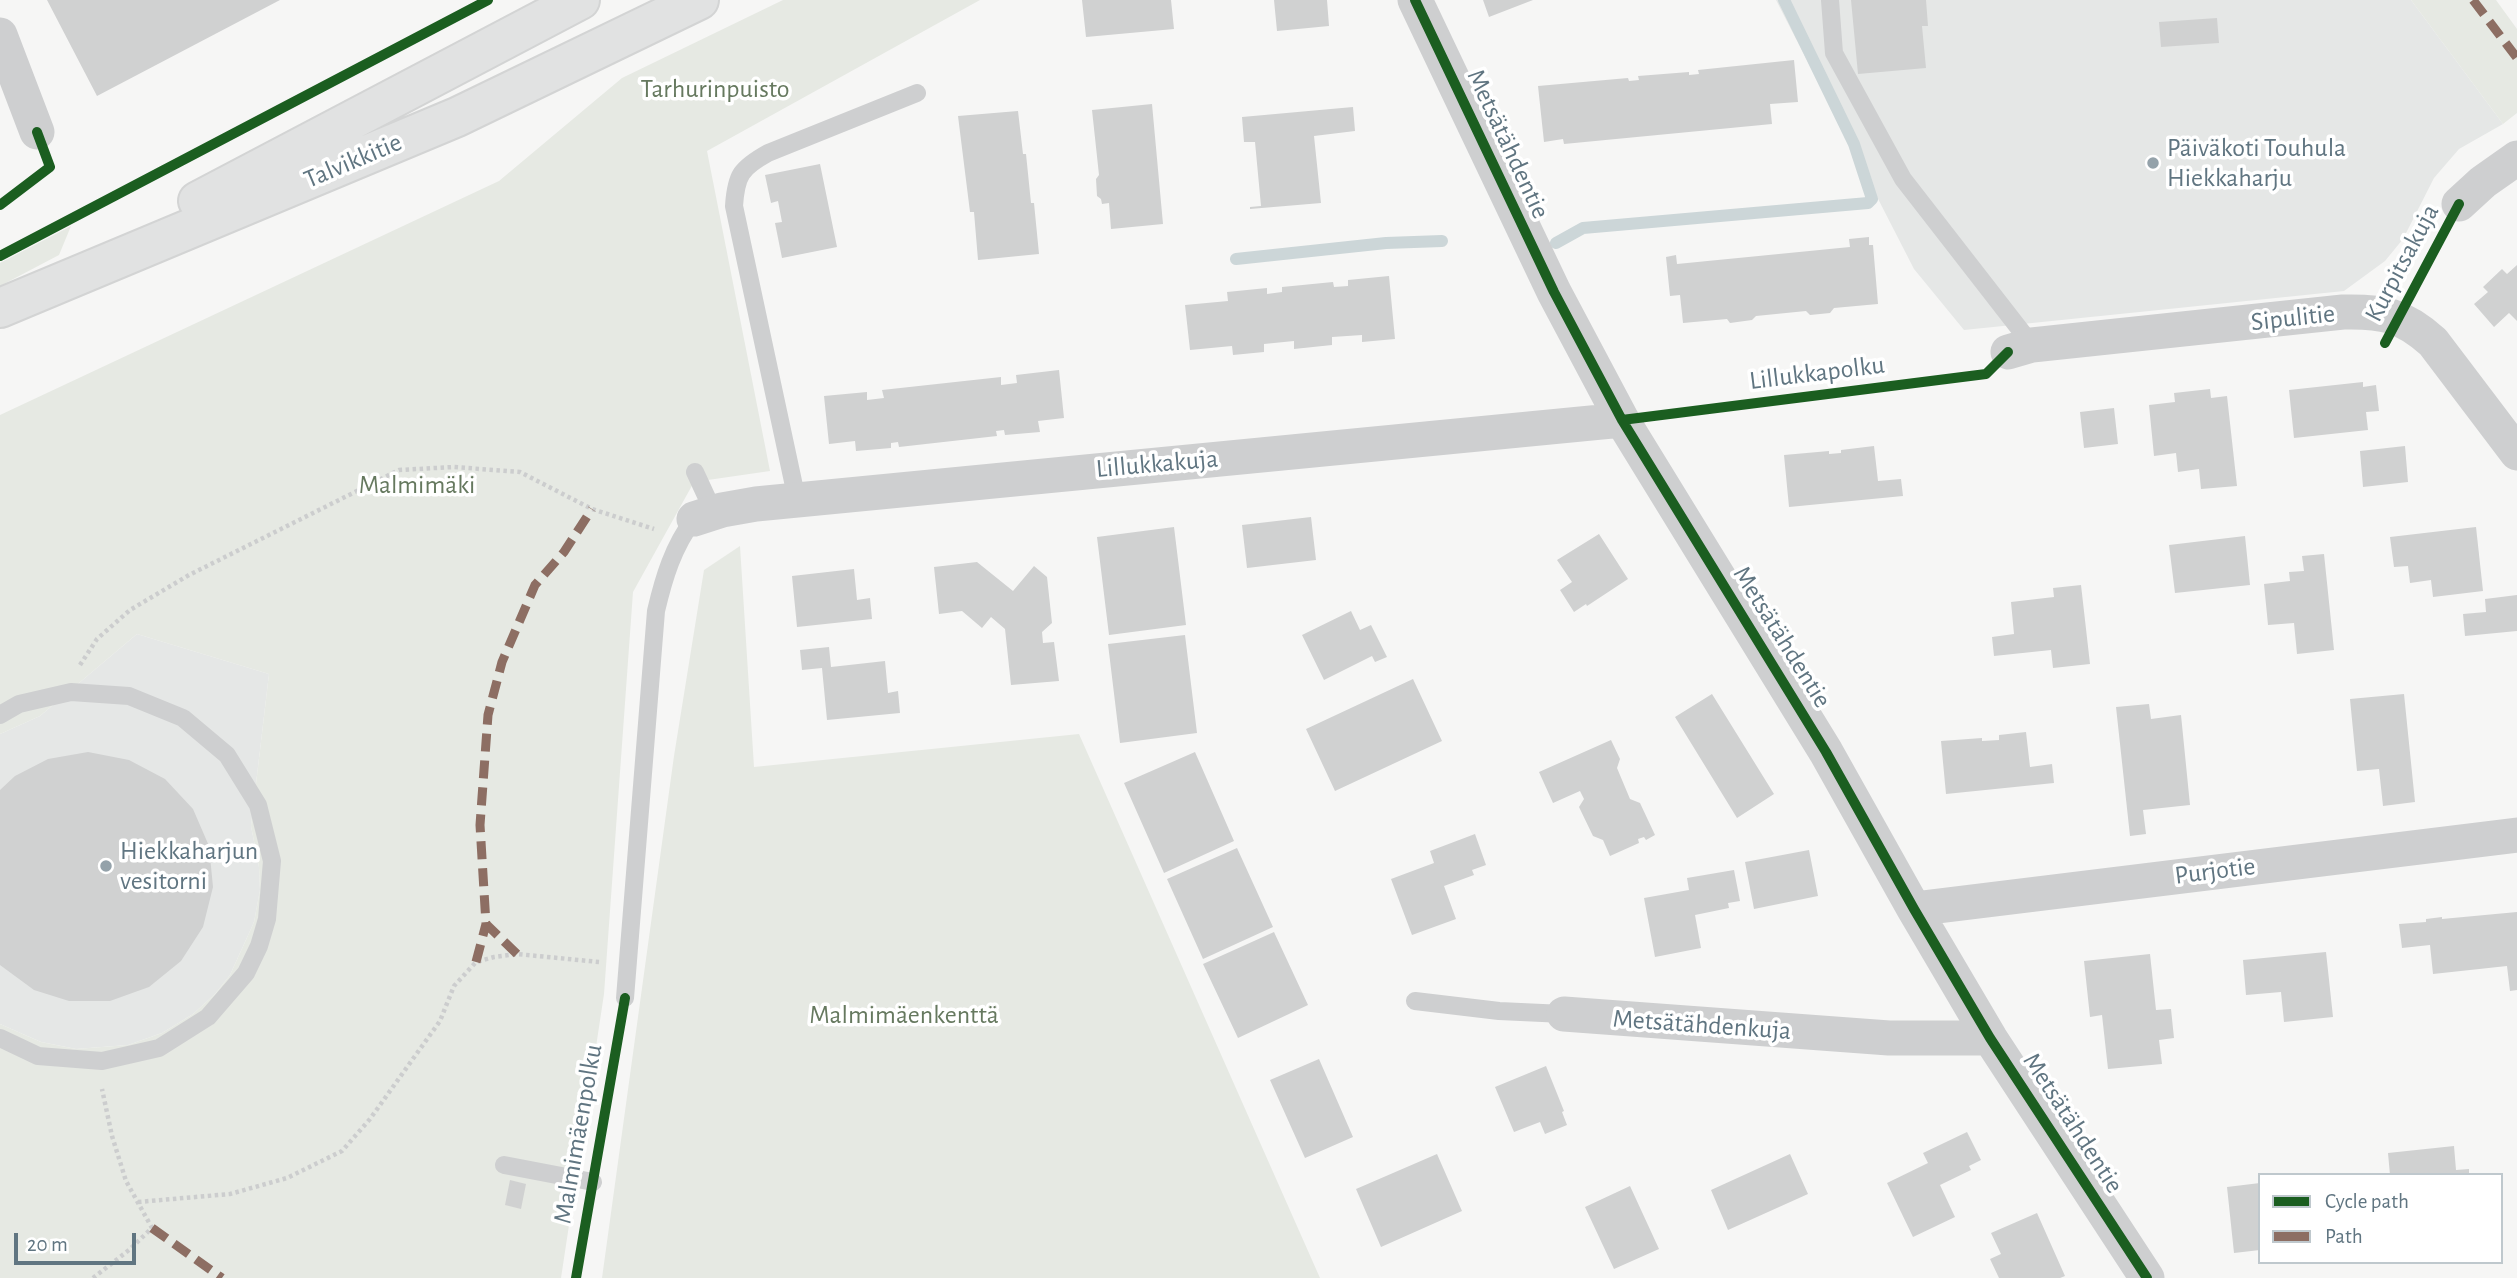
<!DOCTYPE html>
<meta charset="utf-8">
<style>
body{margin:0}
#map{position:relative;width:2517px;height:1278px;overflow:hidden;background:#f6f6f5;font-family:"Alegreya Sans",sans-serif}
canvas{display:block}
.legend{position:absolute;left:2258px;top:1173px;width:245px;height:91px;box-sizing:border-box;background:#fff;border:2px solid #bfc8cd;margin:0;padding:9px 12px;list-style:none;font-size:21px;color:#607581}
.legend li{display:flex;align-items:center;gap:14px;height:35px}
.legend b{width:35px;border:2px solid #bfc8cd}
.scale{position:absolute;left:14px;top:1233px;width:122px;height:32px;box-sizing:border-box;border:4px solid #607581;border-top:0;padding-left:9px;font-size:21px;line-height:24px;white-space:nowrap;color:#607581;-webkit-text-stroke:5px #fff;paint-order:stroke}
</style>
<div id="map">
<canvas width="2517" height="1278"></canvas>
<ul class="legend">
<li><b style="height:9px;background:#1b5e20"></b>Cycle path</li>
<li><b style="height:9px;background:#8d6e63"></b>Path</li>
</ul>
<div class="scale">20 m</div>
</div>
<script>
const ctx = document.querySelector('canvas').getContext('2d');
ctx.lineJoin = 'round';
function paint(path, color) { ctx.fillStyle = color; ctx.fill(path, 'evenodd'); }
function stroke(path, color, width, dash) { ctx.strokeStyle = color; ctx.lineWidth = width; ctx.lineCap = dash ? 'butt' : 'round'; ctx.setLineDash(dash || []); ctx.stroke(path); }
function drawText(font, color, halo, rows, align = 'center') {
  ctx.font = font + ' "Alegreya Sans",sans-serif'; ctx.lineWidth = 7; ctx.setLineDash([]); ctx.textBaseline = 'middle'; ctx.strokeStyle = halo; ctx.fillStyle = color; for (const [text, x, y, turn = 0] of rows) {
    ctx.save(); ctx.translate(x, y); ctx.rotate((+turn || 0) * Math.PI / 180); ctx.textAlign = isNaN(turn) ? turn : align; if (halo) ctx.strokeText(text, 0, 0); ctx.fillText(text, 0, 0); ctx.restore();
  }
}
const built = new Path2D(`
 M 1776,0 L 2411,0 L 2503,124 L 2459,149 L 2434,178 L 2403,239 L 2385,261 L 2344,291 L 1964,330 L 1914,269 Z
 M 137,634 L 269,674 L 251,826 L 259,867 L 260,890 L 254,922 L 230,975 L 215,994 L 193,1014 L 162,1033 L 128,1045 L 76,1049 L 41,1042 L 0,1024 L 0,734 L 40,716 Z`);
const green = new Path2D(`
 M 783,0 L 980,0 L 707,151 L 770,471 L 694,482 L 633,592 L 604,994 L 561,1278 L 0,1278 L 0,1024 L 41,1042 L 76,1049 L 128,1045 L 162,1033 L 193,1014 L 215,994 L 230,975 L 254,922 L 260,890 L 259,867 L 251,826 L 269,674 L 137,634 L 40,716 L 0,734 L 0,415 L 499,181 L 622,78 Z
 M 2411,0 L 2496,0 L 2517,29 L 2517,113 L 2503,124 Z
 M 71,226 L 59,255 L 0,286 L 0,263 Z
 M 740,546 L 754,767 L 1079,734 L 1320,1278 L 602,1278 L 674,756 L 704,570 Z`);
const stream = new Path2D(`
 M 1556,243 L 1583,228 L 1868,203 L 1872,199 L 1854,144 L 1784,0
 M 1236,259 L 1386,243 L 1442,241`);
const building = new Path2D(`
 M 47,0 L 280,0 L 97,96 Z
 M 1082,0 L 1171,0 L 1174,29 L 1086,37 Z
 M 1274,0 L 1327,0 L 1329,26 L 1277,31 Z
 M 1483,0 L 1533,0 L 1489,17 Z
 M 1851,0 L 1926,0 L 1928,26 L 1922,26 L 1926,68 L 1858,74 Z
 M 2217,18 L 2219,43 L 2161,47 L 2159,22 Z
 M 1794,60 L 1798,102 L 1770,104 L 1772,124 L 1564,144 L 1563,139 L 1544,142 L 1538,86 L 1628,78 L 1629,81 L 1639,80 L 1638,76 L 1689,72 L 1689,75 L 1699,74 L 1698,70 Z
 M 1152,104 L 1163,224 L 1111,229 L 1109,203 L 1102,204 L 1101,199 L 1097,196 L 1096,179 L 1099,175 L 1092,110 Z
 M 1353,107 L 1355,131 L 1314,136 L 1321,203 L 1250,209 L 1250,207 L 1261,206 L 1255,142 L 1244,142 L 1242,117 Z
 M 1018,111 L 1023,154 L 1026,154 L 1031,203 L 1034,203 L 1039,254 L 978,260 L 974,212 L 970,212 L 958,116 Z
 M 820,164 L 837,247 L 782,258 L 775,223 L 782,222 L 778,201 L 771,203 L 765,175 Z
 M 1869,237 L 1869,245 L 1873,245 L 1878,304 L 1834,308 L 1830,313 L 1810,315 L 1806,311 L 1756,316 L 1752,320 L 1730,323 L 1727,319 L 1683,323 L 1680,295 L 1670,296 L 1666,257 L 1676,255 L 1677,264 L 1850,247 L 1849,239 Z
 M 2517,265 L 2517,321 L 2509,313 L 2494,327 L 2474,304 L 2488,292 L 2483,287 L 2502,269 L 2507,274 Z
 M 1389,276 L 1395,339 L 1362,342 L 1362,335 L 1332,337 L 1332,345 L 1294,349 L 1294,341 L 1264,344 L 1264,352 L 1233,355 L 1232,346 L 1190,350 L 1185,305 L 1228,301 L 1227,292 L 1267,288 L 1267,294 L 1282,292 L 1282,287 L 1333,282 L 1334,287 L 1348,286 L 1348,280 Z
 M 1059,370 L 1064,418 L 1038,421 L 1040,432 L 1005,435 L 1004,430 L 996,431 L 997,436 L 899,447 L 898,442 L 891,443 L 891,448 L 856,451 L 855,441 L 829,444 L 824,396 L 867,392 L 867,400 L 884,398 L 882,390 L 1001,377 L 1001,385 L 1017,383 L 1016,375 Z
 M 2363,382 L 2363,387 L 2376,385 L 2379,411 L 2366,412 L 2368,430 L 2294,438 L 2289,390 Z
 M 2210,389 L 2211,398 L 2227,396 L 2237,486 L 2201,489 L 2199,469 L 2178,472 L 2176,453 L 2154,456 L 2149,405 L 2175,402 L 2174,393 Z
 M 2114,408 L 2118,444 L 2084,448 L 2080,412 Z
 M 1874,446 L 1878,481 L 1901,479 L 1903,496 L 1789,507 L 1784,455 L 1829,451 L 1829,454 L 1841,453 L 1841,450 Z
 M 2405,446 L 2408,482 L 2363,487 L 2360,451 Z
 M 1311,517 L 1316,560 L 1247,568 L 1242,525 Z
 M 1174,527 L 1186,625 L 1109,635 L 1097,537 Z
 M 2476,527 L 2483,591 L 2433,597 L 2431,580 L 2410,583 L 2408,566 L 2394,567 L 2390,537 Z
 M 1599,534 L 1628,579 L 1587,606 L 1586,604 L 1574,612 L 1560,590 L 1572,582 L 1557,560 Z
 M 2245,536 L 2250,585 L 2175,593 L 2169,545 Z
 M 2324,554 L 2334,650 L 2297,654 L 2294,623 L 2268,625 L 2264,584 L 2290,581 L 2289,572 L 2304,571 L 2302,556 Z
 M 977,562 L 1013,591 L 1034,566 L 1047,577 L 1052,623 L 1042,632 L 1043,643 L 1054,642 L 1059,681 L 1011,685 L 1005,629 L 991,617 L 982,628 L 962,611 L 939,614 L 934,567 Z
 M 854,569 L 857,600 L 870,598 L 872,619 L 797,627 L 792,576 Z
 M 2081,585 L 2090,664 L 2053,668 L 2051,650 L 1994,656 L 1992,637 L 2014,634 L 2011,602 L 2054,597 L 2053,588 Z
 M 2517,595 L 2517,631 L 2465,636 L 2463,614 L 2486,612 L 2485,599 Z
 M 1351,611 L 1360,630 L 1371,625 L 1387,657 L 1375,662 L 1372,656 L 1324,680 L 1302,635 Z
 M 1185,635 L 1197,733 L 1120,743 L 1108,644 Z
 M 829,647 L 831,667 L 885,661 L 888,693 L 898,691 L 900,713 L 827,720 L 822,668 L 802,670 L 800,650 Z
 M 1413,679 L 1442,741 L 1335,791 L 1306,729 Z
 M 1712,694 L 1774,794 L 1737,818 L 1675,717 Z
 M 2404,694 L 2415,802 L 2383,806 L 2379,769 L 2357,771 L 2350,699 Z
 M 2149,704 L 2151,719 L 2181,715 L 2190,805 L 2143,810 L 2146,834 L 2130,836 L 2116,707 Z
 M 2026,732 L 2030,767 L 2052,764 L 2054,783 L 1946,794 L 1941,741 L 1982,738 L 1982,741 L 1999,740 L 1999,735 Z
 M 1611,740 L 1620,759 L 1617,768 L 1630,799 L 1640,803 L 1655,835 L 1646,840 L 1644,837 L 1638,839 L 1639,843 L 1610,856 L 1603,840 L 1593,836 L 1579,807 L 1584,799 L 1580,791 L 1553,803 L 1539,772 Z
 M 88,752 L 129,760 L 165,779 L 193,809 L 209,846 L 213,887 L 203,927 L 181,961 L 149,987 L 110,1001 L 69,1001 L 34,990 L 0,965 L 0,790 L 15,776 L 48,759 Z
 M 1195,752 L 1234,841 L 1164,873 L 1124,783 Z
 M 1475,834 L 1486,865 L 1472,870 L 1474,875 L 1444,886 L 1456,919 L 1412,935 L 1391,879 L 1434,863 L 1430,851 Z
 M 1237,848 L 1273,927 L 1203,959 L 1167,879 Z
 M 1809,850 L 1818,896 L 1754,909 L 1745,862 Z
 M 1734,870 L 1740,901 L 1728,903 L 1729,908 L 1695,915 L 1701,948 L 1655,957 L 1644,898 L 1689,890 L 1687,878 Z
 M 2517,912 L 2517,990 L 2510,991 L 2507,966 L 2433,974 L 2430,945 L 2402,948 L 2399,924 L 2426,922 L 2426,919 L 2442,917 L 2442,919 Z
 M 1274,932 L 1308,1005 L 1238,1038 L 1203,964 Z
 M 2326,952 L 2333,1017 L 2284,1022 L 2281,992 L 2246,995 L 2243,960 Z
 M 2150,954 L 2156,1010 L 2171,1009 L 2174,1038 L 2159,1040 L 2162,1064 L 2108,1069 L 2102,1015 L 2090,1017 L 2084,961 Z
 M 1319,1059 L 1353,1137 L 1305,1158 L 1270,1080 Z
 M 1546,1066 L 1564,1111 L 1562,1112 L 1567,1125 L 1545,1134 L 1540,1122 L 1514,1132 L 1495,1087 Z
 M 1967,1132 L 1981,1160 L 1969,1166 L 1971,1170 L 1940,1185 L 1955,1217 L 1913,1237 L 1887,1183 L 1928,1163 L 1923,1153 Z
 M 2454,1146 L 2456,1170 L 2469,1169 L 2469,1175 L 2390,1175 L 2388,1153 Z
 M 1437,1154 L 1462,1211 L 1381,1247 L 1356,1189 Z
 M 1790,1154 L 1808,1194 L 1728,1230 L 1711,1190 Z
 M 510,1180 L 526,1184 L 521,1209 L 505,1205 Z
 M 2260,1183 L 2260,1250 L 2234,1253 L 2227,1187 Z
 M 1630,1186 L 1659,1249 L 1614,1269 L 1585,1207 Z
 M 2037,1213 L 2065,1276 L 2060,1278 L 1999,1278 L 1990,1259 L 2001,1254 L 1991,1233 Z`);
const path = new Path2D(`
 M 80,665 L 97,639 L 130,610 L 189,575 L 399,470 L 454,467 L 520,472 L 592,509 L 654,529
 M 138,1202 L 230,1194 L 287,1178 L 342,1151 L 370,1119 L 440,1021 L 454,986 L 476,962 L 494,957 L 517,954 L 599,962
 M 93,1278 L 129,1250 L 152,1228 L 126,1181 L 112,1136 L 102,1089`);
const service = new Path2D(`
 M 1830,0 L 1834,53 L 1903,179 L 2032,345
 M 695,472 L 714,513
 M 797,500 L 734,206 C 736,175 741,168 768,153 L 917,93
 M 0,715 L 19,704 L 71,692 L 129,696 L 183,718 L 227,755 L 258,805 L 272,861 L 267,919 L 259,946 L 246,973 L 208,1017 L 159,1048 L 102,1061 L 38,1056 L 0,1038
 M 625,998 L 656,611 C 664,577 673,547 694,519
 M 1415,1001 L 1499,1011 L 1564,1014
 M 504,1165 L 593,1182`);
const minor = new Path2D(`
 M 1415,0 L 1554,292 L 1622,420 L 1826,752 L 1914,909 L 1990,1038 L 2147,1278
 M 0,35 L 37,132
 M 2459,204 L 2483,182 L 2517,158
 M 2008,352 L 2032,345 L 2343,312 C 2383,311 2403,315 2433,342 L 2517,453
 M 694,519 L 722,510 L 756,504 L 1622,420
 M 1914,909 L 2517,835
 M 1564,1014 L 1889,1038 L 1990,1038`);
const primary = new Path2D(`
 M 198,201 L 580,0
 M 0,308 L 457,117 L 699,0`);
const quiet = new Path2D(`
 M 2473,0 L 2517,58
 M 517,954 L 486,924 L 480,825 L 488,715 L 502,662 L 535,585 L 564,552 L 592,509
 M 476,962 L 486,924
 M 152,1228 L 222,1278`);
const cycleway = new Path2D(`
 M 1415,0 L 1554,292 L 1622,420 L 1826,752 L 1914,909 L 1990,1038 L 2147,1278
 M 0,205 L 50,167 L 37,132
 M 0,256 L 488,0
 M 2385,343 L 2459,204
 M 1622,420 L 1986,374 L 2008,352
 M 576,1278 L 625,998`);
const markers = [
 [2153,163,7,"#94a2aa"],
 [106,866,7,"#94a2aa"]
];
const parkNames = [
 ["Tarhurinpuisto",715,89],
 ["Malmimäki",417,485],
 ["Malmimäenkenttä",904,1015]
];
const streetNames = [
 ["Metsätähdentie",1508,144,65],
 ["Talvikkitie",353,161,-23],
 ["Kurpitsakuja",2402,263,-62],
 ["Sipulitie",2293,318,-6],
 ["Lillukkapolku",1817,373,-7],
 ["Lillukkakuja",1157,464,-5],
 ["Metsätähdentie",1782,637,58],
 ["Purjotie",2215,871,-7],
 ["Metsätähdenkuja",1702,1025,4],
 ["Metsätähdentie",2073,1123,57],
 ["Malmimäenpolku",578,1134,-80]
];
const poiNames = [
 ["Päiväkoti Touhula",2167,148],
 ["Hiekkaharju",2167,178],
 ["Hiekkaharjun",120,851],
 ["vesitorni",120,881]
];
paint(built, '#e5e7e6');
paint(green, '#e6e9e3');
stroke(stream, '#ccd6d8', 12);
paint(building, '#d0d1d1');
stroke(primary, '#d3d4d4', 42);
stroke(path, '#cccdce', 4.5, [3.5, 3.5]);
stroke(service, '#cecfd0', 18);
stroke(minor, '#cecfd0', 35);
stroke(primary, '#e1e2e2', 38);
stroke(quiet, '#8d6e63', 9, [18, 9]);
stroke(cycleway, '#1b5e20', 10);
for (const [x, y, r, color] of markers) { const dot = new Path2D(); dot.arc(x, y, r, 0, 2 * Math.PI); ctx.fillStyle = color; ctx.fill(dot); stroke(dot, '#fff', 2.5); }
drawText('26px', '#66795f', '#fff', parkNames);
drawText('26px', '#607581', '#fff', streetNames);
drawText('26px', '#607581', '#fff', poiNames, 'left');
</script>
